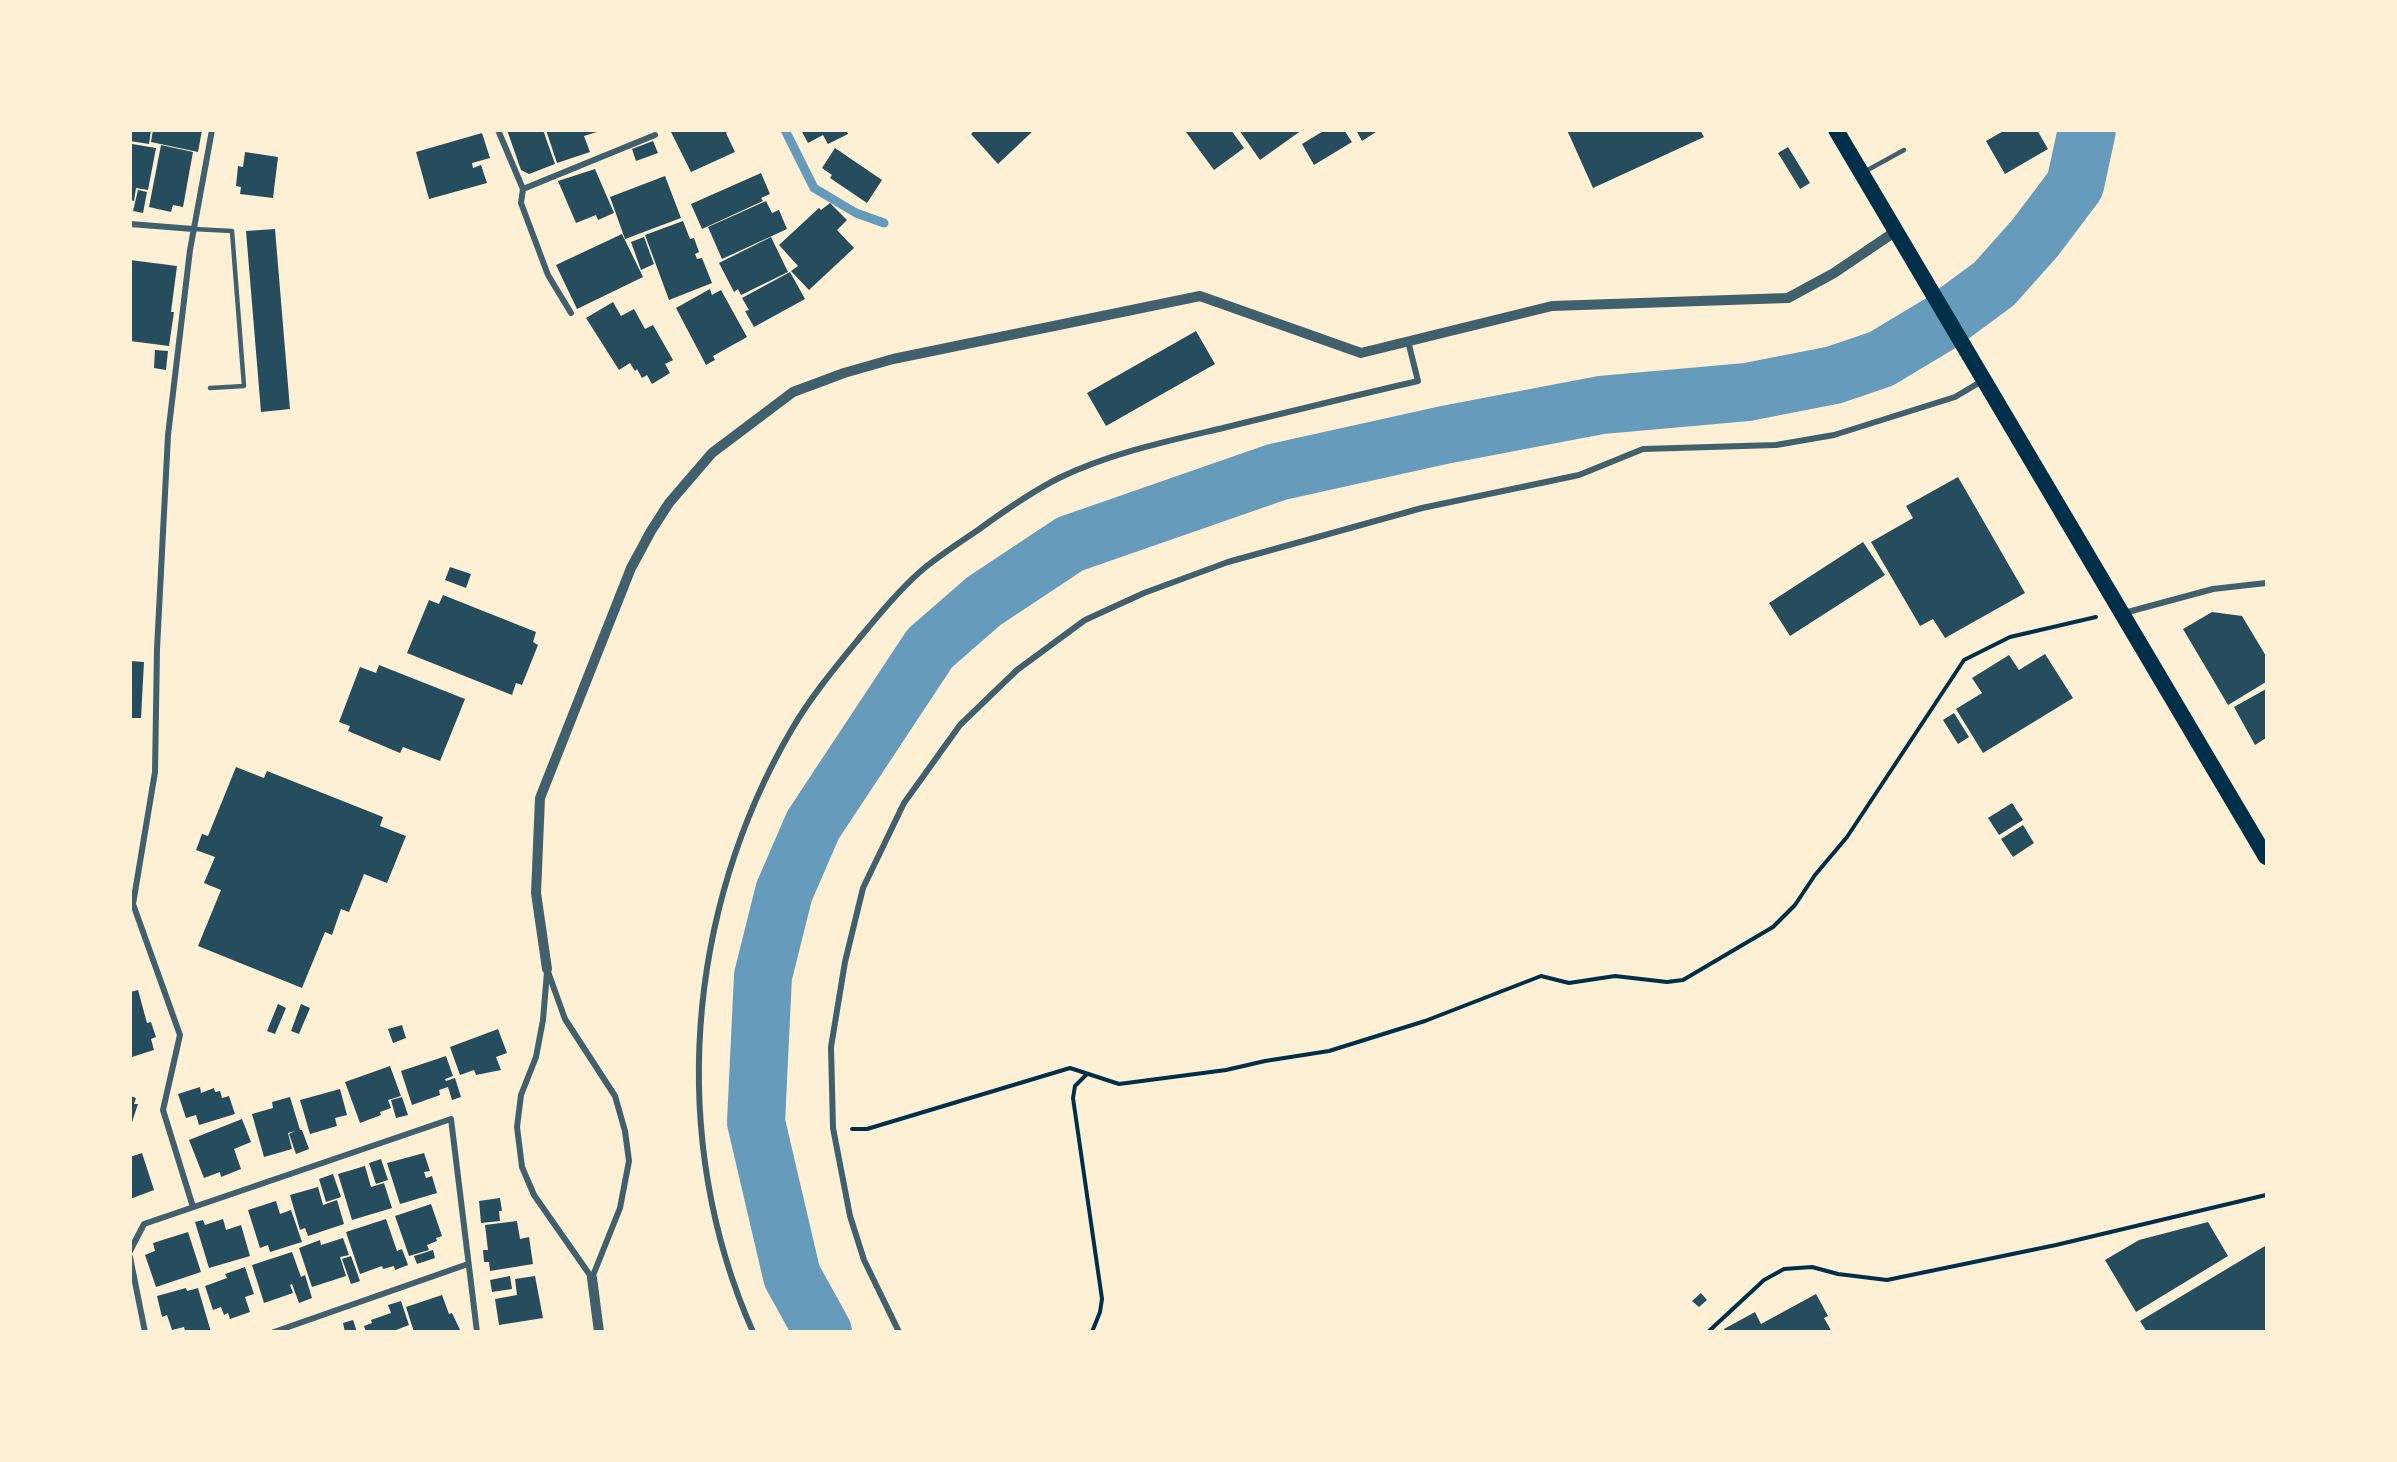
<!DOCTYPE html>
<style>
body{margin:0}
#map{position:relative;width:2397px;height:1462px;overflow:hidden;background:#fdf0d5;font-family:"Noto Serif",serif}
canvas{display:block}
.frame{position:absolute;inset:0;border:132px solid #fdf0d5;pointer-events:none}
</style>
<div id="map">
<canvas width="2397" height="1462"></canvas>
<div class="frame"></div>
</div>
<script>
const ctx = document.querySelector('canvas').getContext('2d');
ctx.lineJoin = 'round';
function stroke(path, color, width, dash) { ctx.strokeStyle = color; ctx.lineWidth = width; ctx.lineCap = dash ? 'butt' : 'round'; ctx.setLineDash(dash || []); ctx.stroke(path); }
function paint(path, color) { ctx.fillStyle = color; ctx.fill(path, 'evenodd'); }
const stream = new Path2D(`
 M 785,130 L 814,188 L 856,213 L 884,223`);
const river = new Path2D(`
 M 823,1332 L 792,1276 L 756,1122 L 763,976 L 784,892 L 813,825 L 930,648 L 984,601 L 1070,544 L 1277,472 L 1444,435 L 1601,405 L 1747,392 L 1834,375 L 1881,359 L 1941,323 L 1994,284 L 2035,238 L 2075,185 L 2087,130`);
const building = new Path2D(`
 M 130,130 L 151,130 L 149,144 L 130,141 Z
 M 153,130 L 202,130 L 198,152 L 151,142 Z
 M 507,130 L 543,130 L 555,164 L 529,174 L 521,170 Z
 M 546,130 L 600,130 L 600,131 L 584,136 L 590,152 L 557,163 Z
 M 670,130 L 731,130 L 726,133 L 735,152 L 691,172 Z
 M 801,130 L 846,130 L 848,134 L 828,144 L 823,135 L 808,143 Z
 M 975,130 L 1034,130 L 998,164 L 971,134 Z
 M 1187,130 L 1231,130 L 1244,148 L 1214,170 L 1186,132 Z
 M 1239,130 L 1302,130 L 1260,160 Z
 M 1325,130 L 1344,130 L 1352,142 L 1314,165 L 1302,144 Z
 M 1356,130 L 1379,130 L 1362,141 Z
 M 1567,130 L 1700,130 L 1704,137 L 1593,188 Z
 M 2005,130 L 2037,130 L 2048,149 L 2005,174 L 1986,141 Z
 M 482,133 L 490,158 L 472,163 L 473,168 L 481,165 L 487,183 L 429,199 L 416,152 Z
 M 653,141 L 658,153 L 636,161 L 632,149 Z
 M 132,144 L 156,148 L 148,190 L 136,188 L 134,201 L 130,200 Z
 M 161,145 L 193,152 L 183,207 L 173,205 L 171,212 L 149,207 Z
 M 1788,147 L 1810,183 L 1800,189 L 1778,153 Z
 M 835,148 L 882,180 L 867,203 L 830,178 L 832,175 L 822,168 Z
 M 245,152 L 278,157 L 273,198 L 240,194 L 241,187 L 236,186 L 238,166 L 243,167 Z
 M 595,169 L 614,213 L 598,220 L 596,215 L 576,223 L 558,181 Z
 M 761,173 L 770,194 L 761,198 L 763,201 L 702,229 L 691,204 Z
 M 665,176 L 681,218 L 625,239 L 610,197 Z
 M 138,190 L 147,192 L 143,213 L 133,211 Z
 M 766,201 L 772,213 L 779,210 L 787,229 L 722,259 L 708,227 Z
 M 830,203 L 847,220 L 837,230 L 854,248 L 809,290 L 791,271 L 798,266 L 779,245 L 819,208 L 821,210 Z
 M 683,221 L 690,239 L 694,238 L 699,252 L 695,254 L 697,259 L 702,258 L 712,283 L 669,300 L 645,235 Z
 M 275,229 L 290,409 L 261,412 L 246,231 Z
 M 622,234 L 643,277 L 577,309 L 556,265 Z
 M 644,237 L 654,264 L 641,270 L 631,242 Z
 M 771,237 L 788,272 L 741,295 L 738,289 L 734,292 L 719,263 Z
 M 130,260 L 177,266 L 171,312 L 174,312 L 169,346 L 130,341 Z
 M 790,272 L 805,299 L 754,327 L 745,311 L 749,310 L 742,298 Z
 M 710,289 L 712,295 L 721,290 L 747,337 L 713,356 L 715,360 L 706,365 L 676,308 Z
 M 613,302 L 621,316 L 634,309 L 645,329 L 653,325 L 673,360 L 665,364 L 670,373 L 652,384 L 647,375 L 642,378 L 637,369 L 635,371 L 630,363 L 619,370 L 586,318 Z
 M 1196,331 L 1215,364 L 1106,426 L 1087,393 Z
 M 155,350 L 168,351 L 166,370 L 154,368 Z
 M 1958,477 L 2025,593 L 1945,638 L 1933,619 L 1920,626 L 1871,542 L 1913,518 L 1906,506 Z
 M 1863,542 L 1885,575 L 1790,636 L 1769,603 Z
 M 450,567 L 471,574 L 466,588 L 445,580 Z
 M 443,595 L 536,632 L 533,642 L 538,645 L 522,685 L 516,683 L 512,695 L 407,653 L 429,600 L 439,604 Z
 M 2212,612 L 2242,616 L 2266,656 L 2266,682 L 2228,705 L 2183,629 Z
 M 2045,654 L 2073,698 L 1983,753 L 1956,709 L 1982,693 L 1972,678 L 2009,655 L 2019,670 Z
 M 130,661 L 144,662 L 141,718 L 130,718 Z
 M 379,665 L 465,699 L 440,761 L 403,747 L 400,753 L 348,731 L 350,726 L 339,722 L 360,667 L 376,673 Z
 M 2266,689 L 2266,738 L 2255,745 L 2234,707 Z
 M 1954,713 L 1969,737 L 1958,744 L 1943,720 Z
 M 236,767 L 264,778 L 267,771 L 383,817 L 380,826 L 406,836 L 387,883 L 364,874 L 349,912 L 341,909 L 332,935 L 325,932 L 302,988 L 198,946 L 221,890 L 204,883 L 215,857 L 196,850 L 202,834 L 208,836 Z
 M 2012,803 L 2023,820 L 1999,835 L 1988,818 Z
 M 2023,825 L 2034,843 L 2013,857 L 2001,839 Z
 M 138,990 L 147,1023 L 151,1022 L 156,1037 L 151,1039 L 154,1050 L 132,1057 L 130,992 Z
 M 278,1004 L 286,1008 L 275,1034 L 267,1031 Z
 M 301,1004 L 310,1008 L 299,1034 L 291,1031 Z
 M 402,1025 L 406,1038 L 393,1043 L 388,1029 Z
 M 498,1029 L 507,1053 L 496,1057 L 501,1070 L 476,1075 L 474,1070 L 460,1075 L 450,1047 Z
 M 446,1056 L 453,1076 L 445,1079 L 446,1081 L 455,1078 L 461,1097 L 452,1100 L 448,1087 L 439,1090 L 440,1095 L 412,1105 L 401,1071 Z
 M 390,1066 L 401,1096 L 388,1100 L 391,1108 L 380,1112 L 381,1115 L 360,1123 L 345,1082 Z
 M 200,1087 L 201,1093 L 214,1088 L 215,1092 L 220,1091 L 222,1098 L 229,1096 L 235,1114 L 199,1125 L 196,1115 L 186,1118 L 178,1094 Z
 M 340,1089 L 347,1115 L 335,1118 L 337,1126 L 310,1134 L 300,1100 Z
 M 130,1096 L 136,1098 L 134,1104 L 138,1104 L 131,1125 Z
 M 290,1097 L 300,1130 L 302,1130 L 309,1149 L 296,1154 L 289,1134 L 295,1131 L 288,1133 L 292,1149 L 264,1157 L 252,1114 L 273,1108 L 272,1102 Z
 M 402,1097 L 408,1115 L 396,1118 L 391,1100 Z
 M 242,1119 L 251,1142 L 234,1149 L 241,1169 L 221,1177 L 220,1172 L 204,1178 L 189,1140 Z
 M 142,1153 L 154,1190 L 130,1199 L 130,1157 Z
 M 424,1153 L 430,1171 L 424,1172 L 426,1178 L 432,1176 L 437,1193 L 400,1204 L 387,1163 Z
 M 381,1159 L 388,1180 L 376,1184 L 369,1163 Z
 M 365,1166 L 371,1187 L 384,1183 L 392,1208 L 352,1220 L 338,1174 Z
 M 333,1174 L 341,1197 L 326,1202 L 319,1179 Z
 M 318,1187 L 323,1205 L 337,1200 L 344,1224 L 308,1236 L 305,1228 L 300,1230 L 290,1195 Z
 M 500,1198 L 502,1211 L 499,1211 L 500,1221 L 481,1223 L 479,1201 Z
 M 276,1201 L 280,1214 L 291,1210 L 302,1242 L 270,1252 L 268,1245 L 260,1248 L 248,1210 Z
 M 431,1204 L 442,1236 L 436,1238 L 437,1241 L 427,1245 L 429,1250 L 409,1256 L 395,1216 Z
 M 223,1219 L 226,1230 L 241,1225 L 250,1256 L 209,1268 L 195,1222 L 203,1220 L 205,1225 Z
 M 386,1219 L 397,1251 L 402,1249 L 408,1265 L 395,1270 L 394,1266 L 383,1269 L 382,1266 L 360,1274 L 346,1232 Z
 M 517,1221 L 520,1239 L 529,1237 L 533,1264 L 490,1271 L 489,1262 L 484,1262 L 483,1250 L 488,1250 L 485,1225 Z
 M 2208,1222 L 2228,1256 L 2136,1312 L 2105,1260 L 2139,1240 Z
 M 188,1232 L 201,1272 L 156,1287 L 145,1255 L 155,1251 L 153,1243 Z
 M 343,1238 L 349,1255 L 340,1257 L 346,1276 L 312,1287 L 299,1248 L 320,1240 L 321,1245 Z
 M 2265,1246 L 2266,1250 L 2266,1332 L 2147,1332 L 2140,1321 Z
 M 433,1250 L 435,1258 L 417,1264 L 414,1256 Z
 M 292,1252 L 301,1277 L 305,1275 L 312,1298 L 299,1303 L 292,1284 L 290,1285 L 293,1293 L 264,1303 L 252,1265 Z
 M 351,1256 L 360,1281 L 351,1284 L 342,1259 Z
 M 245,1267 L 254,1294 L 245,1297 L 250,1312 L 230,1319 L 228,1313 L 224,1315 L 221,1307 L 213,1310 L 205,1286 L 227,1278 L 225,1274 Z
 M 510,1276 L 512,1289 L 492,1292 L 490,1280 Z
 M 535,1276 L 543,1318 L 499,1325 L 495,1299 L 517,1295 L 515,1279 Z
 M 186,1288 L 187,1291 L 198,1288 L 211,1332 L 185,1331 L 184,1327 L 172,1330 L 167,1315 L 162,1317 L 157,1296 Z
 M 1701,1293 L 1707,1300 L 1699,1307 L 1692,1301 Z
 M 1816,1294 L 1828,1316 L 1824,1318 L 1832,1332 L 1725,1332 L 1724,1329 L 1755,1312 L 1761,1324 Z
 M 442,1295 L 449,1314 L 452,1313 L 461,1332 L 414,1332 L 406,1307 Z
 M 401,1301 L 409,1325 L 396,1330 L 397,1332 L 366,1332 L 364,1326 L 372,1323 L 371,1320 L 391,1313 L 388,1305 Z
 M 353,1320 L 357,1332 L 345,1332 L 343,1323 Z`);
const path = new Path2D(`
 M 1087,1074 L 1075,1086 L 1073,1098 L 1102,1299 L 1100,1312 L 1092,1332
 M 852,1129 L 867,1129 L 1070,1068 L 1119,1084 L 1226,1070 L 1265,1061 L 1329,1051 L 1425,1021 L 1541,976 L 1569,983 L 1615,976 L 1667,982 L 1683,980 L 1773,927 L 1795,905 L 1815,875 L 1847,837 L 1964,660 L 2010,637 L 2096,617
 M 1708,1332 L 1764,1280 L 1784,1269 L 1812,1267 L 1838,1274 L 1887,1280 L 2056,1245 L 2266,1195`);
const service = new Path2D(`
 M 1864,172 L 1904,150
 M 193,229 L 232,231 L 244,386 L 210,388`);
const minor = new Path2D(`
 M 498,130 L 523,189 L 521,203 L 548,275 L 571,313
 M 523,189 L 655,135
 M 130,224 L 193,229
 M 2124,613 L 2213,589 L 2266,583
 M 547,969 L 565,1019 L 615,1096 L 625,1131 L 629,1161 L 620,1208 L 592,1278
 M 547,972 L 543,1020 L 536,1057 L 521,1095 L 517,1127 L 522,1167 L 534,1195 L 592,1278
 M 193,1207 L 163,1110 L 180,1035 L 133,904 L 155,772 L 157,649 L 168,435 L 190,250 L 212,130
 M 130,1251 L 144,1224 L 451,1119 L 477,1332
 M 130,1257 L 145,1332
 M 274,1332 L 468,1264
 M 753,1332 C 667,1139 686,910 792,729 C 810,698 834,669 857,641 C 878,616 898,591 922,570 C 940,555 959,543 978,530 C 1004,511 1031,492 1059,478 C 1111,453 1168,441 1223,428 C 1288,412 1353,396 1418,381 L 1408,341
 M 899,1332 L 864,1260 L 850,1216 L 833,1128 L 831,1047 L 845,962 L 863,888 L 904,803 L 960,725 L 1017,670 L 1085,620 L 1144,593 L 1228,562 L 1422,508 L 1579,475 L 1643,449 L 1776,445 L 1834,435 L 1955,397 L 1982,381`);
const tertiary = new Path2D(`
 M 547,969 L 536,893 L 540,798 L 631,568 L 651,531 L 669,503 L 712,453 L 793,392 L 844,373 L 893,359 L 1200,296 L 1361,353 L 1552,306 L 1788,298 L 1834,273 L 1896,231
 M 592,1278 L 599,1332`);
const trunk = new Path2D(`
 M 1836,130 L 2266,857`);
stroke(stream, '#669bbc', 9);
stroke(river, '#669bbc', 58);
paint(building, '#264d5e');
stroke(path, '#003049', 4);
stroke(service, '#3f606c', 4.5);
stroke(minor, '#3f606c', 6);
stroke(tertiary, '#3f606c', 10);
stroke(trunk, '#003049', 16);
</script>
